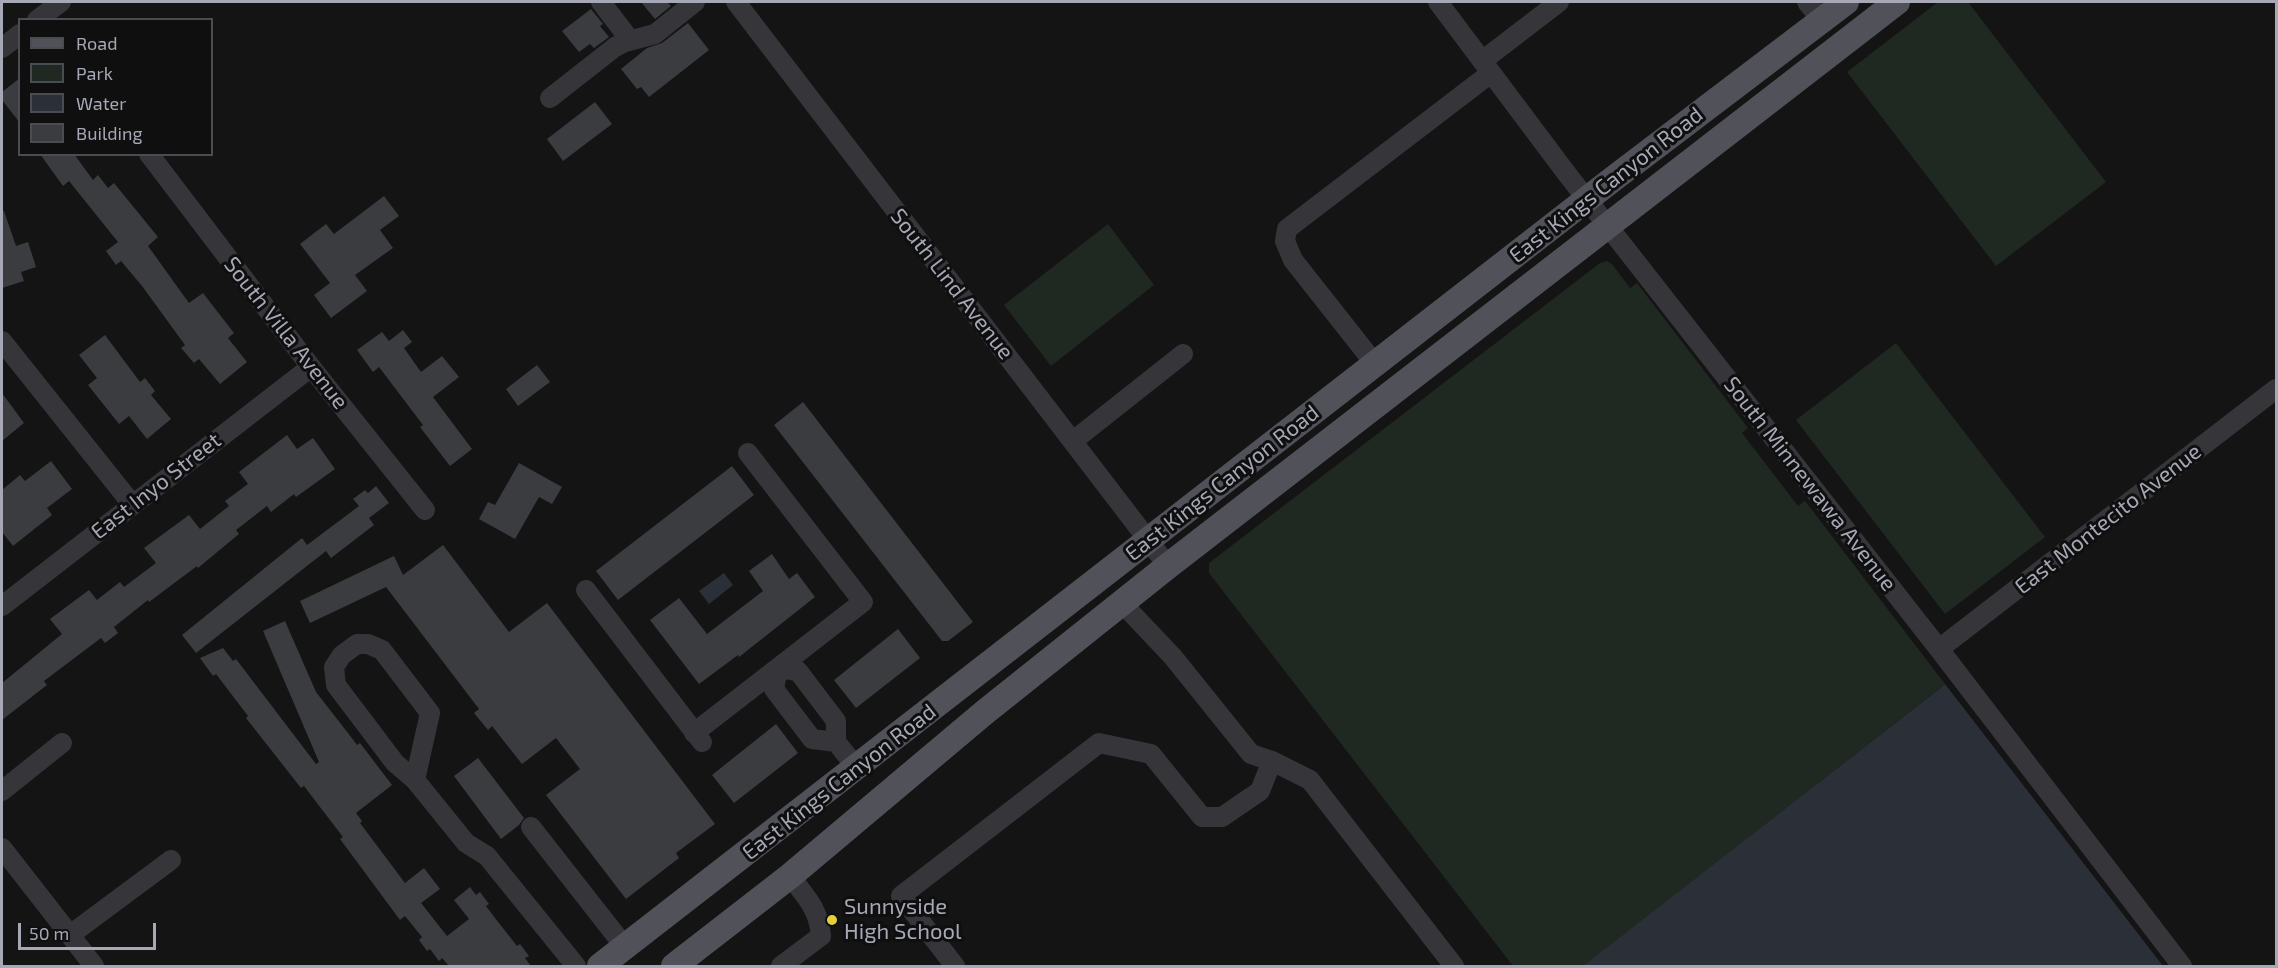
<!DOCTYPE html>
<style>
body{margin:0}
#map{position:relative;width:2278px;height:968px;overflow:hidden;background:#141415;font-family:"Exo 2",sans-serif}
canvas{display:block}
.frame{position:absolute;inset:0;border:3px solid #a6a8b5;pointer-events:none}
.legend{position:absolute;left:18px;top:18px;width:195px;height:138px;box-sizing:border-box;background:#0f0f10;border:2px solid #4b4c52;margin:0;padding:8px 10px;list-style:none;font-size:18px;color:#a6a8b5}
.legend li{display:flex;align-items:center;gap:12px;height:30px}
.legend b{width:30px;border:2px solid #4b4c52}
.scale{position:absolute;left:18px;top:923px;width:138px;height:27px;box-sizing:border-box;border:3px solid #a6a8b5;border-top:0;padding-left:8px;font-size:18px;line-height:21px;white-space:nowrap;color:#a6a8b5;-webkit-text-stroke:4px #0f0f10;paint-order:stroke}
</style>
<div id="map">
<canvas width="2278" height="968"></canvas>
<div class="frame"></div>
<ul class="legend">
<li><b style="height:8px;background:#515159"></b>Road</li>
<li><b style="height:16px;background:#202822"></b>Park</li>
<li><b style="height:16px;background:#2b2f38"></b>Water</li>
<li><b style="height:16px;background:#3b3c3f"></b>Building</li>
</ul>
<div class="scale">50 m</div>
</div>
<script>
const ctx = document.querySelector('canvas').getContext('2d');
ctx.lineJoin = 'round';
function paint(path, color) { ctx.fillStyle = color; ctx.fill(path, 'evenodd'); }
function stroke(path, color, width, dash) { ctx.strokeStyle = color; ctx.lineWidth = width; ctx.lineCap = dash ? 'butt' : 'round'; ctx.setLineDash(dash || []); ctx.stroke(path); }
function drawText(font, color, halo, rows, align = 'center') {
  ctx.font = font + ' "Exo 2",sans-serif'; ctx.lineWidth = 6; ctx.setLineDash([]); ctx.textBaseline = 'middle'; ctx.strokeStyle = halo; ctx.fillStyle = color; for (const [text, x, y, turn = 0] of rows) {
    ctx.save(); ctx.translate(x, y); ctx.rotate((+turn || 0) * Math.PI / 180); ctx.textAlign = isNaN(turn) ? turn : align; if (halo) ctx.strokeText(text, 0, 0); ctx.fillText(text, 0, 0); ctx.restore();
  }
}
const green = new Path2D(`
 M 1938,2 L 1968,2 L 2106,182 L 1996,266 L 1847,72 Z
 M 1108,224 L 1154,285 L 1051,366 L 1004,305 Z
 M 1607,261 L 1612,264 L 1630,288 L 1637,283 L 1748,428 L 1742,433 L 1798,506 L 1805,501 L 1945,684 L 1584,966 L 1513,966 L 1209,573 L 1209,563 L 1600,263 Z
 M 1896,343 L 2045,537 L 1945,614 L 1796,420 Z`);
const water = new Path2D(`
 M 724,573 L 733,585 L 709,604 L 699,591 Z
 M 1945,684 L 2163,966 L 1583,966 L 1939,689 Z`);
const building = new Path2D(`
 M 641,2 L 667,2 L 671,6 L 655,19 Z
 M 591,9 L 603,24 L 600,26 L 609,37 L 594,48 L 590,44 L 579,52 L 562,31 Z
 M 688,23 L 709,50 L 649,97 L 641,87 L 637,89 L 621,69 L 647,48 L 662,43 Z
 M 20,78 L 20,123 L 2,100 L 2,92 Z
 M 595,102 L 612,124 L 563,161 L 547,139 Z
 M 40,154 L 74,154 L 93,180 L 98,175 L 108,188 L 114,183 L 158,237 L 148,246 L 189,303 L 203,293 L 234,333 L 228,338 L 247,362 L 220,384 L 199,359 L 194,363 L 181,348 L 185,345 L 142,286 L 121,261 L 116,265 L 106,251 L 118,242 L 69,181 L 63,186 Z
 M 384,196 L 399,216 L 380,230 L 393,248 L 355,275 L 367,291 L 331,318 L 314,295 L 330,283 L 300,244 L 326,224 L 334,234 Z
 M 2,211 L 4,211 L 16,246 L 28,242 L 36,267 L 21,272 L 24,281 L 2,288 Z
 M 403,330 L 412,342 L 404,348 L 421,372 L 442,356 L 459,377 L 433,397 L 472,449 L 450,466 L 420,427 L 423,425 L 379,367 L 373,372 L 357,350 L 382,332 L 389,341 Z
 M 105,335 L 140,382 L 145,378 L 155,391 L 151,395 L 171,419 L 147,439 L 129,416 L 119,424 L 88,385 L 97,378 L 79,355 Z
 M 537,365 L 550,382 L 518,406 L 506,389 Z
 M 2,393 L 24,423 L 2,441 Z
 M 803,402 L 973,622 L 948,641 L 942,641 L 774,425 Z
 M 287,435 L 297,449 L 313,438 L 335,469 L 296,497 L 294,494 L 271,512 L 267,506 L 236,530 L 239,534 L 198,568 L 197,566 L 149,602 L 148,600 L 114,627 L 118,633 L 105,643 L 101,638 L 44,681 L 47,685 L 2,720 L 2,683 L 62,634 L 50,619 L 89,590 L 97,600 L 120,582 L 124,587 L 156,563 L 144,548 L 189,515 L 200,529 L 229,506 L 225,501 L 248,484 L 239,472 Z
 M 51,461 L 72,489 L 47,508 L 52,515 L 13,546 L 2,532 L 2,490 L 20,475 L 25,481 Z
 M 519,463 L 562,487 L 552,504 L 539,497 L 515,539 L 479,519 L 488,502 L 495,505 Z
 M 732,466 L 754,495 L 618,600 L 596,571 Z
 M 376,486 L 389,503 L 369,518 L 374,525 L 331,558 L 326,551 L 196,653 L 182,635 L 302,538 L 307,545 L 359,506 L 353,499 L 365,490 L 368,493 Z
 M 443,545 L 509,632 L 547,603 L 715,824 L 676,853 L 679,858 L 626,899 L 546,795 L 580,769 L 556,738 L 522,764 L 492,726 L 488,730 L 474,713 L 479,709 L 386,587 L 310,623 L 300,601 L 394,556 L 403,575 Z
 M 772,554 L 789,579 L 797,573 L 815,597 L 739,657 L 738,655 L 699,684 L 650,620 L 679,598 L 707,634 L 763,591 L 749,571 Z
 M 285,621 L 316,692 L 348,733 L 357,745 L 360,743 L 392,785 L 356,813 L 362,821 L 360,823 L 405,883 L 424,868 L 440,889 L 421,903 L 447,936 L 469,919 L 454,900 L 470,887 L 476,895 L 480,892 L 489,904 L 486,906 L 495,918 L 517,946 L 520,944 L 529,956 L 525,958 L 531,966 L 449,966 L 442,958 L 439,961 L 430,949 L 427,951 L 419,940 L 422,937 L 405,916 L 400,920 L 340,839 L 343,837 L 320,807 L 304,786 L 301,788 L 246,718 L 248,716 L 216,674 L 213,676 L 200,658 L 223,648 L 233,661 L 236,659 L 316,764 L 319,762 L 263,631 Z
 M 898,629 L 920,658 L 856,708 L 834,680 Z
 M 776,724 L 798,753 L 734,803 L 712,775 Z
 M 478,758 L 524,818 L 519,825 L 501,839 L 454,776 Z`);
const minor = new Path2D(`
 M 601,2 L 630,40
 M 736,2 L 1168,566
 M 1438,2 L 1567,174 L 1939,649 L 2182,966
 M 1807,2 L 1822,20
 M 37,20 L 61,2
 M 2,48 L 20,34
 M 1482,61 L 1559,2
 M 550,98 L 615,47 L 625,42 L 655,34 L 695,2
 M 149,154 L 311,367 L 425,510
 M 2,341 L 132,504
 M 1375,364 L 1293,260 L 1285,241 L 1287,229 L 1491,73
 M 1073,441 L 1183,354
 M 586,590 L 702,742
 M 1122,603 L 1173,657 L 1251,754 L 1272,761 L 1310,780 L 1454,966
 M 2,606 L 311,367
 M 1939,649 L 2276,389
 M 694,733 L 863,602 L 748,453
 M 836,742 L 812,739 L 774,689 L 778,668 L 798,671 L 836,721 L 836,742 L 857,768
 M 415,780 L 430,713 L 382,650 L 368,644 L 357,644 L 342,655 L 334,667 L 336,685 L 395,763 L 415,780 L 466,843 L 487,856 L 576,966
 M 2,791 L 62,743
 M 531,827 L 625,947
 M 2,848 L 94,966
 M 70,935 L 171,860
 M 781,966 L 821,936 C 819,909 806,897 790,876
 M 955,966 L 901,896 L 1099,743 L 1151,754 L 1202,817 L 1222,817 L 1260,791 L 1272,761`);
const major = new Path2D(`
 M 600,966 L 1613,179 L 1846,2
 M 674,966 L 790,876 L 985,712 L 1168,566 L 1897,2`);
const markers = [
 [832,920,6,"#e6cf3b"]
];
const streetNames = [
 ["East Kings Canyon Road",1606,185,-38],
 ["South Lind Avenue",952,284,52],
 ["South Villa Avenue",286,333,52],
 ["East Kings Canyon Road",1222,483,-38],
 ["South Minnewawa Avenue",1810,484,52],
 ["East Inyo Street",156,486,-38],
 ["East Montecito Avenue",2108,519,-38],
 ["East Kings Canyon Road",839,782,-38]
];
const poiNames = [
 ["Sunnyside",844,907],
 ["High School",844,932]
];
paint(green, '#202822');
paint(water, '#2b2f38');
paint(building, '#3b3c3f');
stroke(minor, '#35353a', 20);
stroke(major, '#515159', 26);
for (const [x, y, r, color] of markers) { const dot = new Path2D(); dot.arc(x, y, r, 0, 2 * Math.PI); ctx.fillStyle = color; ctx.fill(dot); stroke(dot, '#0f0f10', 2); }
drawText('22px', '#a6a8b5', '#0f0f10', streetNames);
drawText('22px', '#a6a8b5', '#0f0f10', poiNames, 'left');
</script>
